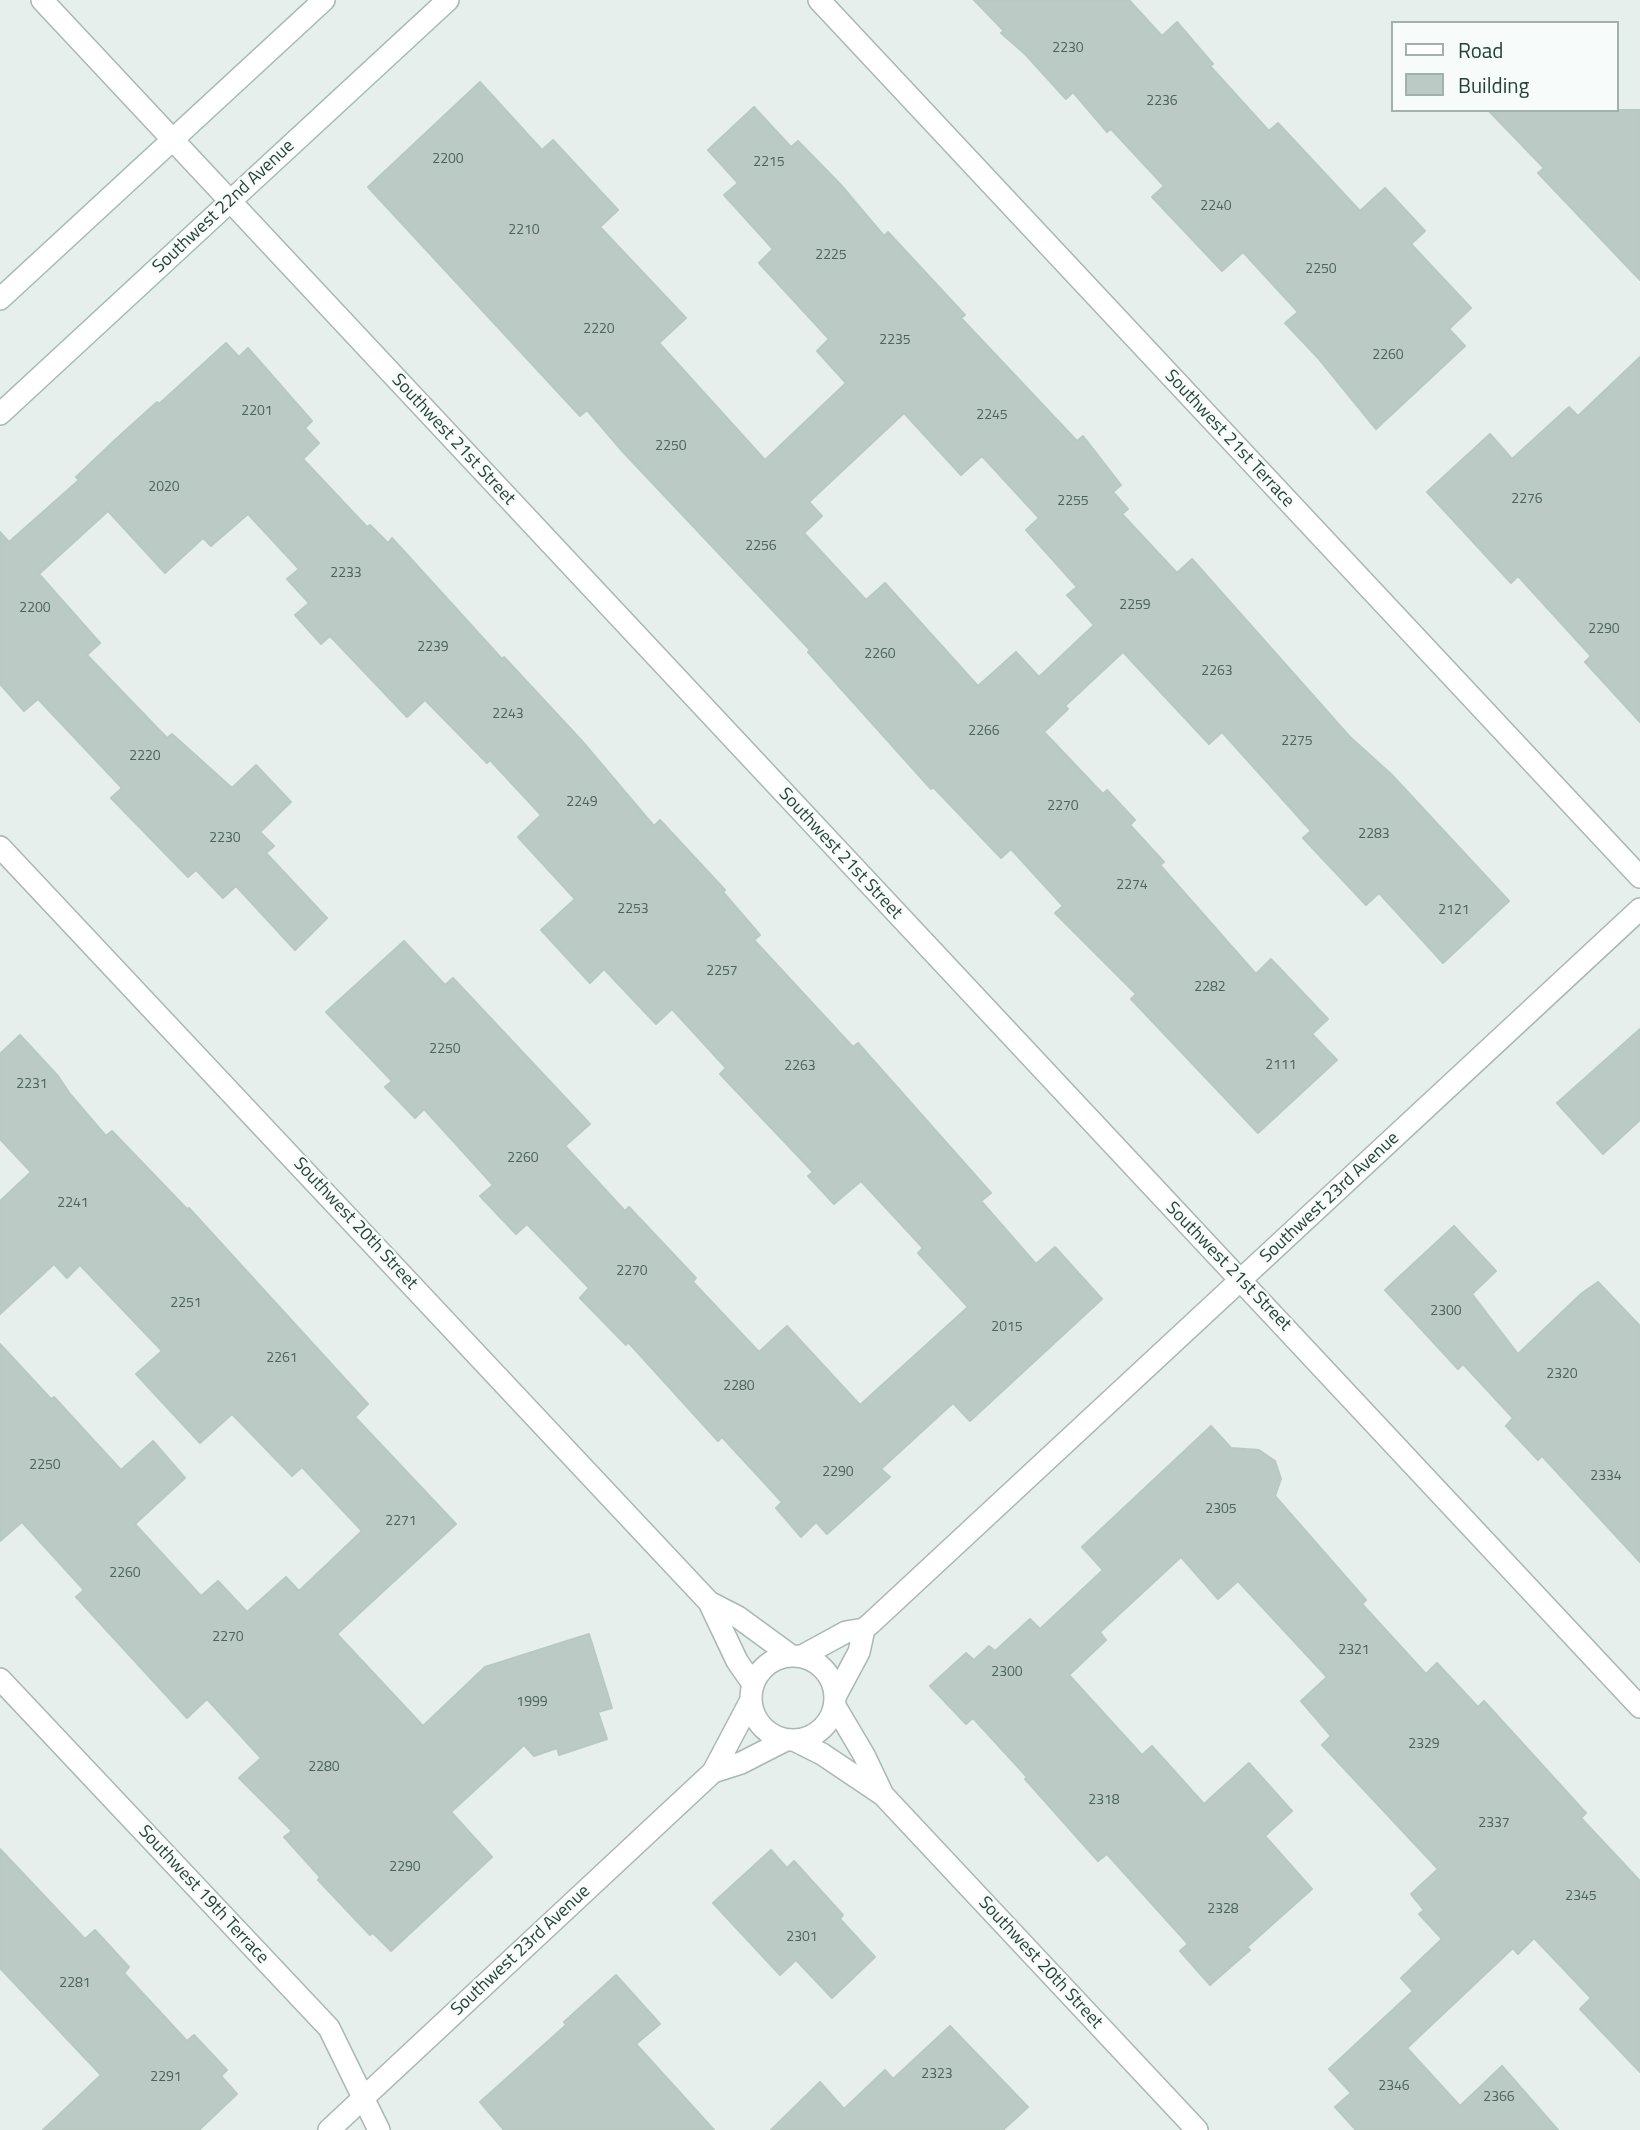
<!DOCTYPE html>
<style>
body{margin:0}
#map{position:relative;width:1640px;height:2130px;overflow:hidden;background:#e6efeb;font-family:"Titillium Web",sans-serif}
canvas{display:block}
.legend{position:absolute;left:1391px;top:21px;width:228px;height:91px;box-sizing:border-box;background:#f7fbf9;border:2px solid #a3b1ad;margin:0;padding:9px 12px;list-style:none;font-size:21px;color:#24423a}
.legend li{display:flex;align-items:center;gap:14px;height:35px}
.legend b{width:35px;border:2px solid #a3b1ad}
</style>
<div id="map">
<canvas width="1640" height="2130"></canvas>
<ul class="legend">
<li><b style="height:9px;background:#fff"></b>Road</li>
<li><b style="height:19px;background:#bbcac4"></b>Building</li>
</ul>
</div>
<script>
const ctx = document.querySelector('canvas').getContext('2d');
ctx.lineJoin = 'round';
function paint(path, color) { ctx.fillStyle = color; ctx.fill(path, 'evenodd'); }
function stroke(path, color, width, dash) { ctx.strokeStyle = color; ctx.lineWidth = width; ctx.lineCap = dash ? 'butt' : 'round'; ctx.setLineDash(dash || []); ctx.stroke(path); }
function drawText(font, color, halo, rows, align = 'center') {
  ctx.font = font + ' "Titillium Web",sans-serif'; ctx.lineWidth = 5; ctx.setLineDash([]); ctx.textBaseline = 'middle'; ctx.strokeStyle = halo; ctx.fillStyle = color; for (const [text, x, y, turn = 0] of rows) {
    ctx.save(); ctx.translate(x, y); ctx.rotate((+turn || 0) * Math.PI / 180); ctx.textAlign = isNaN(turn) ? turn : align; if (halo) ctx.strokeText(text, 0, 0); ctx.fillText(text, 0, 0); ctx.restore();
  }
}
const building = new Path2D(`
 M 974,0 L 1129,0 L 1162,36 L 1177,22 L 1213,64 L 1210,66 L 1269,131 L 1278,123 L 1360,211 L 1385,188 L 1425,231 L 1411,244 L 1471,308 L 1449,329 L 1465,346 L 1376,429 L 1319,359 L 1285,323 L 1298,312 L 1243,252 L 1222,271 L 1152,197 L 1164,186 L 1111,129 L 1107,132 L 1073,92 L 1066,99 L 1025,54 L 1001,33 L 1004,31 Z
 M 480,82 L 542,150 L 553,140 L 618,210 L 600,227 L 686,318 L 659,343 L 765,460 L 846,383 L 817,351 L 829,339 L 759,263 L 773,249 L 724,195 L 738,183 L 708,150 L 754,107 L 791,147 L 798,141 L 841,185 L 884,236 L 888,232 L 965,315 L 961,318 L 1077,441 L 1083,436 L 1121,485 L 1113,492 L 1128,509 L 1122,514 L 1177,573 L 1192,559 L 1350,737 L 1391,774 L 1509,901 L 1443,963 L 1379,893 L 1366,905 L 1303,838 L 1311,831 L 1222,732 L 1209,744 L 1123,652 L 1065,706 L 1068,709 L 1044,732 L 1103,794 L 1107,790 L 1135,820 L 1130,825 L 1164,862 L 1160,865 L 1256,974 L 1271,959 L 1328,1019 L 1312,1034 L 1337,1060 L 1258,1133 L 1131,999 L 1136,994 L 1055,913 L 1063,906 L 1011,849 L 1001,858 L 933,787 L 931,789 L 808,652 L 810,650 L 623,452 L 587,410 L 580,416 L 368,187 ZM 904,413 L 961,475 L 982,456 L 1039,518 L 1026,530 L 1077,587 L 1067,595 L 1094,625 L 1039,677 L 1016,652 L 978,686 L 885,583 L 866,600 L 804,533 L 822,516 L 809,502 Z
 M 1488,110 L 1640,110 L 1640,280 L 1538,173 L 1544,168 Z
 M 226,343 L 239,357 L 248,348 L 312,421 L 305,428 L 319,443 L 303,459 L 367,527 L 370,525 L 388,543 L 392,538 L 502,659 L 504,657 L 582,741 L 654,826 L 660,820 L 725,890 L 723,892 L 760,935 L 754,940 L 853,1047 L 858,1043 L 991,1193 L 981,1201 L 1036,1264 L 1055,1247 L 1102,1299 L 970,1421 L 953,1403 L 881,1469 L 890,1477 L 827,1534 L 816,1522 L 801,1537 L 776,1508 L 782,1502 L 722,1437 L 718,1441 L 628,1342 L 626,1345 L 580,1298 L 589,1288 L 527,1224 L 516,1234 L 480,1196 L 493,1185 L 424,1109 L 415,1118 L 385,1087 L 392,1081 L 326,1012 L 404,941 L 445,985 L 453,978 L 590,1124 L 565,1146 L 625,1211 L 629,1207 L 696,1278 L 693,1282 L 759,1352 L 787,1326 L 860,1405 L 968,1307 L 918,1253 L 923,1248 L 861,1181 L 834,1204 L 808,1176 L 813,1172 L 720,1074 L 726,1068 L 672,1009 L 656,1024 L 604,969 L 590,983 L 541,930 L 575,899 L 518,837 L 541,815 L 490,760 L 487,763 L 425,700 L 407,717 L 330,636 L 321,644 L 295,615 L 309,603 L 287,579 L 299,569 L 248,514 L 211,546 L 203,538 L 165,573 L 108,511 L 39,574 L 100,643 L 87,655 L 167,738 L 172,734 L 232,788 L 256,765 L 291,802 L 260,832 L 274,846 L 266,853 L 327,918 L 295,950 L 236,886 L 223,898 L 196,870 L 188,877 L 111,798 L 122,788 L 38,699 L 24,711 L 0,684 L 0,532 L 9,542 L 79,480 L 76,477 L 116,439 L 157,402 L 159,404 Z
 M 1640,357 L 1640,722 L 1585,662 L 1591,656 L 1518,576 L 1511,583 L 1427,492 L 1490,434 L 1512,459 L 1569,407 L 1578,416 Z
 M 1640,1029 L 1640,1120 L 1603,1154 L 1557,1103 Z
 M 20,1035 L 58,1076 L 70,1094 L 106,1136 L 112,1131 L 187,1209 L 189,1208 L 368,1404 L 355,1417 L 456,1524 L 337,1634 L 423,1726 L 485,1667 L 589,1634 L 612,1708 L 598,1712 L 607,1739 L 559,1755 L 557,1748 L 534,1756 L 524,1745 L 451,1812 L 492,1857 L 391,1951 L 373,1933 L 370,1935 L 318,1880 L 320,1877 L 284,1837 L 292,1831 L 239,1778 L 261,1758 L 207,1699 L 187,1718 L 76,1597 L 84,1590 L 22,1522 L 0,1541 L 0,1344 L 51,1399 L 54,1397 L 121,1470 L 153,1441 L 185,1478 L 135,1524 L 201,1596 L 218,1581 L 247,1612 L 286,1577 L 299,1591 L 362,1531 L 302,1467 L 292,1476 L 232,1414 L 200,1443 L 136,1374 L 162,1351 L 80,1265 L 67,1278 L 54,1264 L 0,1314 L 0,1201 L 31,1172 L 0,1139 L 0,1054 Z
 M 1454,1226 L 1496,1271 L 1472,1294 L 1518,1354 L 1582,1293 L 1598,1282 L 1640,1326 L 1640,1562 L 1542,1456 L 1538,1460 L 1506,1426 L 1513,1418 L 1463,1364 L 1458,1369 L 1385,1290 Z
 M 1211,1426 L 1231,1448 L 1259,1450 L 1275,1461 L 1281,1479 L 1275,1496 L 1366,1600 L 1362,1604 L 1426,1674 L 1437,1663 L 1478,1707 L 1484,1701 L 1586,1813 L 1581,1818 L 1640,1881 L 1640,2072 L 1580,2009 L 1591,1998 L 1534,1938 L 1518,1954 L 1513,1948 L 1407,2048 L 1460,2106 L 1502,2066 L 1558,2130 L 1356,2130 L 1335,2107 L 1351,2093 L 1329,2069 L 1413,1991 L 1401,1978 L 1442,1939 L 1419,1914 L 1424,1910 L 1411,1894 L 1438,1869 L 1322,1745 L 1331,1736 L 1301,1701 L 1327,1677 L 1238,1581 L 1218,1599 L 1181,1557 L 1100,1632 L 1106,1640 L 1069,1675 L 1142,1755 L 1152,1746 L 1204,1804 L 1249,1763 L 1292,1811 L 1265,1836 L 1312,1889 L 1247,1947 L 1250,1950 L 1210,1985 L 1180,1951 L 1188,1944 L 1107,1854 L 1098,1861 L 1025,1779 L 1027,1777 L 973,1718 L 966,1724 L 930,1686 L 966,1653 L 974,1660 L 989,1646 L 995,1651 L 1030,1619 L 1040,1629 L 1103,1570 L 1082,1547 Z
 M 0,1849 L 85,1939 L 95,1930 L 129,1967 L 124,1973 L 187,2041 L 194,2035 L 227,2070 L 221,2076 L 237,2094 L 199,2130 L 43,2130 L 101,2075 L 0,1968 Z
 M 771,1850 L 787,1868 L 794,1861 L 843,1915 L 840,1919 L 875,1957 L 832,1998 L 796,1960 L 780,1975 L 713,1903 Z
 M 616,1975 L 660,2024 L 636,2044 L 714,2130 L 504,2130 L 480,2102 L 566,2025 L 564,2022 Z
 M 950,2026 L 1028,2107 L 1003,2130 L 771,2130 L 820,2082 L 844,2109 L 885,2070 L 893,2079 Z`);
const street = new Path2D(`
 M 42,0 L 1640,1707
 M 819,0 L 1640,877
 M 0,847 L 709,1602 L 737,1661 L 753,1684
 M 709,1602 L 738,1617 L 790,1655
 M751 1698a42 42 0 1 1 84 0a42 42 0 1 1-84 0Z
 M 802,1656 L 846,1632 L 864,1629 L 870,1624 L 1640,909
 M 0,1679 L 329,2028 L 379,2130
 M 836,1695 L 859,1652 L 864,1629
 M 835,1706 L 864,1755 L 883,1795
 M 796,1741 L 822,1754 L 883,1795 L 1197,2130
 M 713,1772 L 741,1763 L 786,1740
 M 329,2130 L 713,1772 L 751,1700`);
const secondary = new Path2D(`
 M 0,299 L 324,0
 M 0,414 L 448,0`);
const numberNames = [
 ["2230",1068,49],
 ["2236",1162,102],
 ["2200",448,160],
 ["2215",769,163],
 ["2240",1216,207],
 ["2210",524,231],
 ["2225",831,256],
 ["2250",1321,270],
 ["2220",599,330],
 ["2235",895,341],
 ["2260",1388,356],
 ["2201",257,412],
 ["2245",992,416],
 ["2250",671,447],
 ["2020",164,488],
 ["2276",1527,500],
 ["2255",1073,502],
 ["2256",761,547],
 ["2233",346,574],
 ["2259",1135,606],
 ["2200",35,609],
 ["2290",1604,630],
 ["2239",433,648],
 ["2260",880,655],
 ["2263",1217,672],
 ["2243",508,715],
 ["2266",984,732],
 ["2275",1297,742],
 ["2220",145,757],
 ["2249",582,803],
 ["2270",1063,807],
 ["2283",1374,835],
 ["2230",225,839],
 ["2274",1132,886],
 ["2253",633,910],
 ["2121",1454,911],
 ["2257",722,972],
 ["2282",1210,988],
 ["2250",445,1050],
 ["2111",1281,1066],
 ["2263",800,1067],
 ["2231",32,1085],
 ["2260",523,1159],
 ["2241",73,1204],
 ["2270",632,1272],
 ["2251",186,1304],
 ["2300",1446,1312],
 ["2015",1007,1328],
 ["2261",282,1359],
 ["2320",1562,1375],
 ["2280",739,1387],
 ["2250",45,1466],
 ["2290",838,1473],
 ["2334",1606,1477],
 ["2305",1221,1510],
 ["2271",401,1522],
 ["2260",125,1574],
 ["2270",228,1638],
 ["2321",1354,1651],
 ["2300",1007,1673],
 ["1999",532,1703],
 ["2329",1424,1745],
 ["2280",324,1768],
 ["2318",1104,1801],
 ["2337",1494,1824],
 ["2290",405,1868],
 ["2345",1581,1897],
 ["2328",1223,1910],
 ["2301",802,1938],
 ["2281",75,1984],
 ["2323",937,2075],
 ["2291",166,2078],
 ["2346",1394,2087],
 ["2366",1499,2098]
];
const streetNames = [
 ["Southwest 22nd Avenue",224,207,-43],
 ["Southwest 21st Terrace",1229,439,47],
 ["Southwest 21st Street",453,440,47],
 ["Southwest 21st Street",840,854,47],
 ["Southwest 23rd Avenue",1330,1198,-43],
 ["Southwest 20th Street",355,1224,47],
 ["Southwest 21st Street",1228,1267,46],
 ["Southwest 19th Terrace",203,1895,47],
 ["Southwest 23rd Avenue",521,1951,-43],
 ["Southwest 20th Street",1040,1963,47]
];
paint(building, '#bbcac4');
stroke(building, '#b8c9c2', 2);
stroke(street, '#a8b8b2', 24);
stroke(secondary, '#a4bbb3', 24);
stroke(street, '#fff', 21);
stroke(secondary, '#fff', 21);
drawText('14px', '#4a645c', null, numberNames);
drawText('18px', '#24423a', '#f7fbf9', streetNames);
</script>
